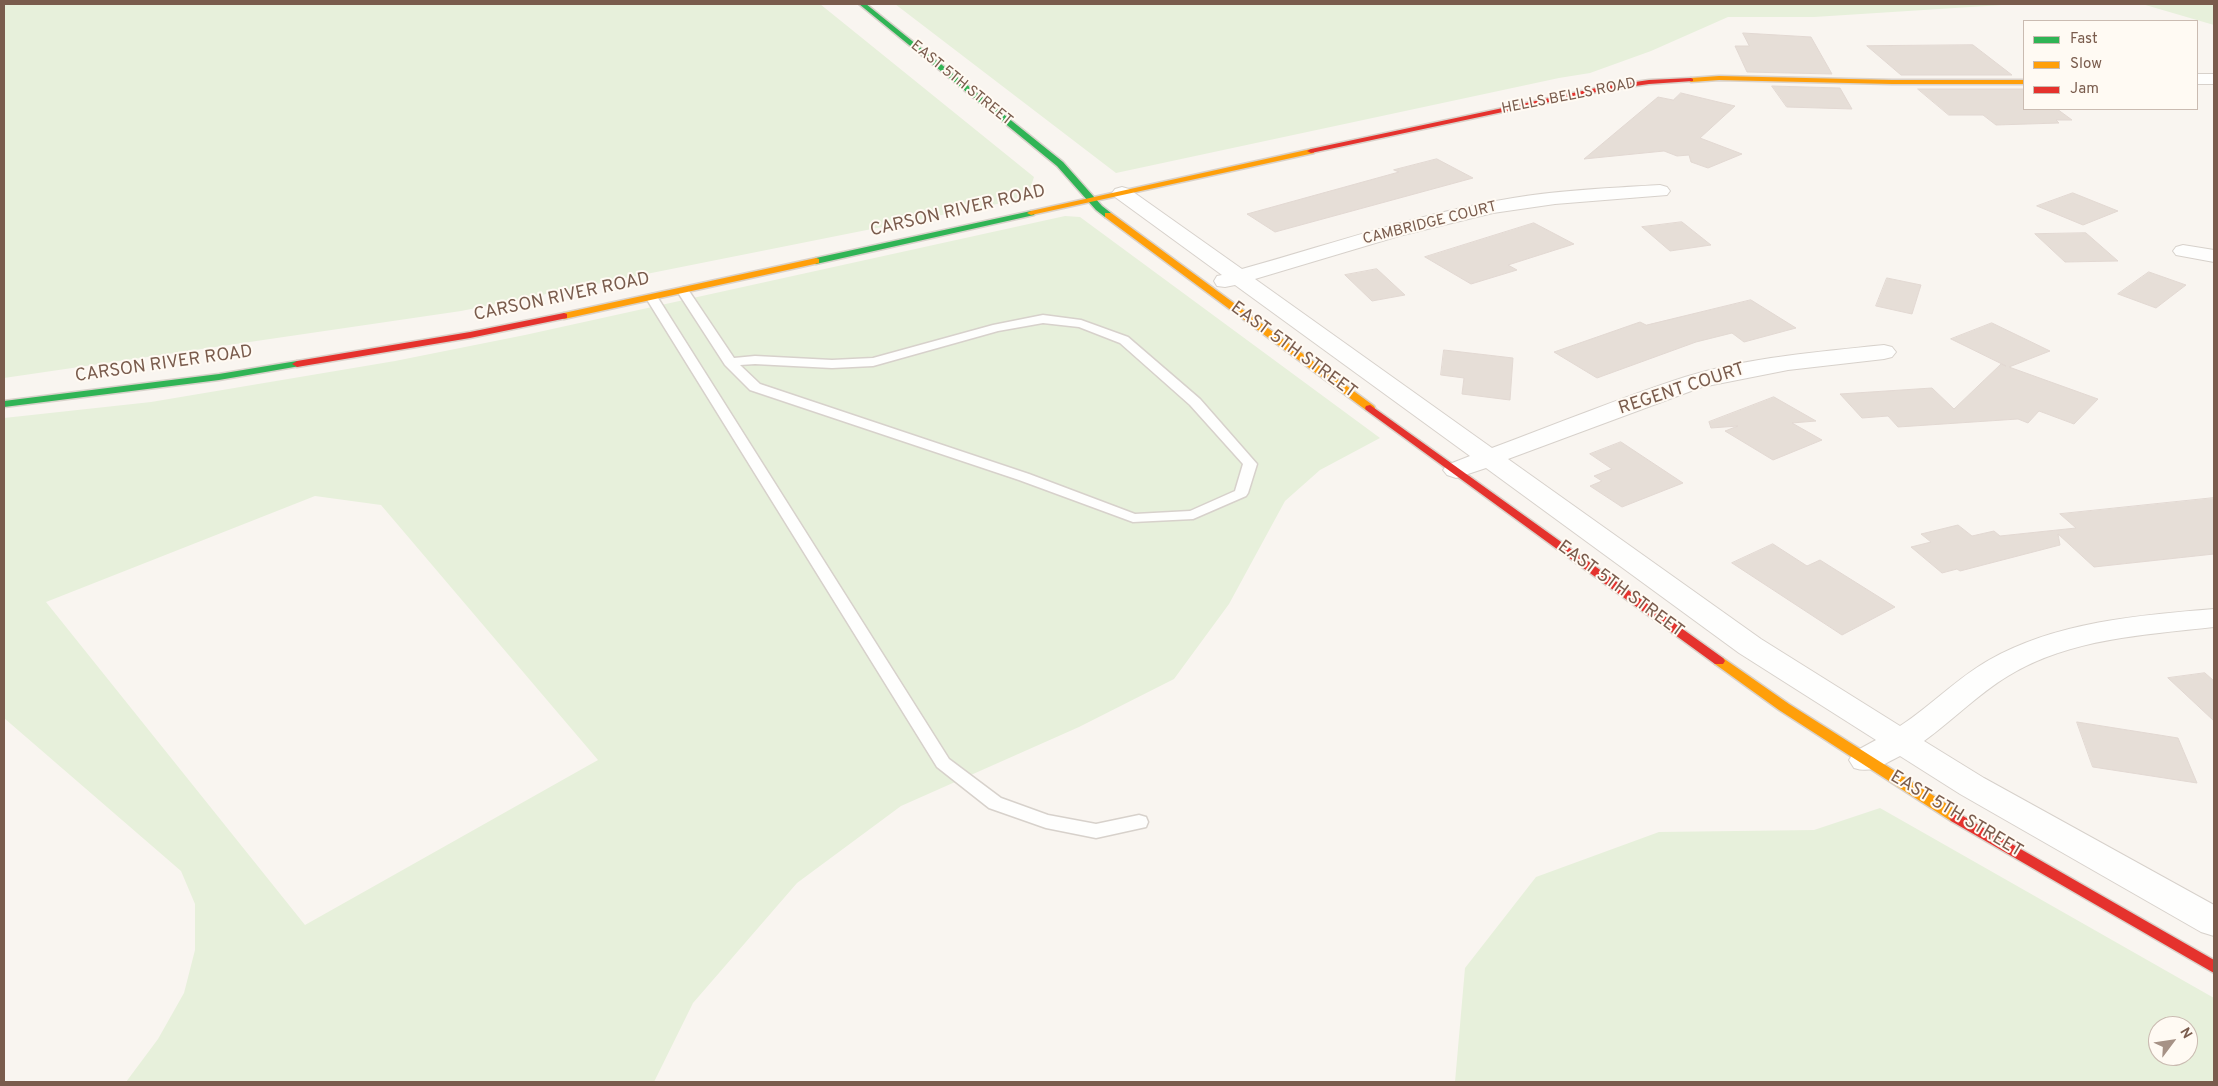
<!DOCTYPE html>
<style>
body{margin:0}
#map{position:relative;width:2218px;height:1086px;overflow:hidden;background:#f9f5f0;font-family:Overpass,sans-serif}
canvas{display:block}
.frame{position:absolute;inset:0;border:5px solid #7a5c4d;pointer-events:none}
.legend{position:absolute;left:2023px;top:20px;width:175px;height:90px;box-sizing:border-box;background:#fffaf3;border:1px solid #cabbb1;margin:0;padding:6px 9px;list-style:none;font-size:15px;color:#7a5c4d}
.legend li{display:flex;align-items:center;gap:10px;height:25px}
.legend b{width:25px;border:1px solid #cabbb1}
.north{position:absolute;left:2148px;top:1016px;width:50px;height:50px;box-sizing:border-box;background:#fffaf3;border:1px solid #cabbb1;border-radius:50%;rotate:59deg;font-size:14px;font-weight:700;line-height:20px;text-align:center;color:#7a5c4d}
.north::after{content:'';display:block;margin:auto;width:18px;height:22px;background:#a69286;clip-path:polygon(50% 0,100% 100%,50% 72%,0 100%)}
</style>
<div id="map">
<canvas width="2218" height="1086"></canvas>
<div class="frame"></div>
<ul class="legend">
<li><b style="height:6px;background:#30b455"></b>Fast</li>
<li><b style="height:6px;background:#ff9f0a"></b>Slow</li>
<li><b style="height:6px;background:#e5322d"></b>Jam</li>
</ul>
<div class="north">N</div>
</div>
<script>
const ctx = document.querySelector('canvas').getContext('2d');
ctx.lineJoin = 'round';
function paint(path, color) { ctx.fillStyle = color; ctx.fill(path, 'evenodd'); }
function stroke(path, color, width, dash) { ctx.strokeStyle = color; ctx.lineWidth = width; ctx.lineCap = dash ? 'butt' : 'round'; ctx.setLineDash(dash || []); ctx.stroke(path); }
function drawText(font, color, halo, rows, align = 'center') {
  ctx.font = font + ' Overpass,sans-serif'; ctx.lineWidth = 4; ctx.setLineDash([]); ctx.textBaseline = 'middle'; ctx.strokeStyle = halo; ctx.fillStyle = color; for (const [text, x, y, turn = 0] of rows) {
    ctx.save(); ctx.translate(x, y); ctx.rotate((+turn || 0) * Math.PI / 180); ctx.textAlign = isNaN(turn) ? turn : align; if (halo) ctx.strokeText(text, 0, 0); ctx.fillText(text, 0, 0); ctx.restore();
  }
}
const green = new Path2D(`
 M 4,4 L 820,4 L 1034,177 L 1027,198 L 461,311 L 4,378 Z
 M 895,4 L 2003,4 L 2002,5 L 1814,17 L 1728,17 L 1651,51 L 1590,73 L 1559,78 L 1116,173 Z
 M 2142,4 L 2214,4 L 2214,25 Z
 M 1065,216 L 1080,217 L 1380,438 L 1320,470 L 1285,501 L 1229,604 L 1174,679 L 1079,727 L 901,806 L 797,883 L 693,1003 L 654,1082 L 126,1082 L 158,1039 L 184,993 L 195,950 L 195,904 L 181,871 L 4,718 L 4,418 L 151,402 L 395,361 L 525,335 ZM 315,496 L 381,505 L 598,760 L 305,925 L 46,602 Z
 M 1880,808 L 2214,998 L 2214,1082 L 1455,1082 L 1465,968 L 1536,877 L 1659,832 L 1814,830 ZM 2158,1026 L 2188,1026 L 2188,1056 L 2158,1056 Z`);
const building = new Path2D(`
 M 1743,33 L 1811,37 L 1832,74 L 1747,72 L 1735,46 L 1749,46 Z
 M 1973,45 L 2012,75 L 1901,75 L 1867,46 Z
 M 1772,86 L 1840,88 L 1852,109 L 1787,107 Z
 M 1918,89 L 2024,89 L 2024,109 L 2057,109 L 2072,120 L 2056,120 L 2059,123 L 1996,125 L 1983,115 L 1949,115 Z
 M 1681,93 L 1735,106 L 1700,138 L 1742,154 L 1708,168 L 1691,162 L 1689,155 L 1677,156 L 1664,151 L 1584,159 L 1658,97 L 1673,100 Z
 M 1437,159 L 1473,178 L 1275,232 L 1247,214 L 1399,172 L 1394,170 Z
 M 2073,193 L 2118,211 L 2083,225 L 2037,206 Z
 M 1682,222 L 1711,245 L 1670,251 L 1642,227 Z
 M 1534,223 L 1574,244 L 1508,265 L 1517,270 L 1471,284 L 1425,257 Z
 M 2086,233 L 2118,261 L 2065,262 L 2035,234 Z
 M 1377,269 L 1405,295 L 1372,301 L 1345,275 Z
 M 2149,272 L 2186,285 L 2156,308 L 2118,294 Z
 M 1887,278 L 1921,285 L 1912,314 L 1876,306 Z
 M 1751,300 L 1796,328 L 1744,342 L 1732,333 L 1696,342 L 1597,378 L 1554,352 L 1640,322 L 1646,325 Z
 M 1992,323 L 2050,351 L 2009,367 L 2098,399 L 2074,424 L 2039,411 L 2028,423 L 2018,419 L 1898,427 L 1888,416 L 1862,418 L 1840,394 L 1932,388 L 1954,409 L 2001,364 L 2006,366 L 1951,339 Z
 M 1444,350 L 1513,358 L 1510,400 L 1462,394 L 1464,378 L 1441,375 Z
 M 1774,397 L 1816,421 L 1792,423 L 1822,440 L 1773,460 L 1725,431 L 1738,426 L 1711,428 L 1709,422 Z
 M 1621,442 L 1683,483 L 1622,507 L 1590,486 L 1602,481 L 1594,476 L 1612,469 L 1590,454 Z
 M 2214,498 L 2214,554 L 2094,567 L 2058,534 L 2060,545 L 1960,571 L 1957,569 L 1942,573 L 1911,547 L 1931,542 L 1921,534 L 1958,525 L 1972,536 L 1994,531 L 2000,536 L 2076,528 L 2060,514 Z
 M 1773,544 L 1807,566 L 1820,560 L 1895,607 L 1842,635 L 1732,563 Z
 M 2205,673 L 2214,681 L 2214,721 L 2168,678 Z
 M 2077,722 L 2178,738 L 2197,783 L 2093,767 Z`);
const lane = new Path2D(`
 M 683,287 L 687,288 L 734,358 L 755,356 L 832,360 L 873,358 L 993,325 L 1043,315 L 1081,320 L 1128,337 L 1200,399 L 1257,464 L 1248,493 L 1246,496 L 1193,519 L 1133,522 L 1019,480 L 750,390 L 725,365 L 677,291 ZM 1043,323 L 1079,327 L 1120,343 L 1190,405 L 1243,464 L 1235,491 L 1190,511 L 1135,514 L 1029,474 L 760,384 L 740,365 L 755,364 L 832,368 L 873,366 L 998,331 Z
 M 652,294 L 658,298 L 949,759 L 1001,798 L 1048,815 L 1096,824 L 1139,815 L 1146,817 L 1148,822 L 1146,827 L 1096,838 L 1046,828 L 989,808 L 937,767 L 646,298 Z`);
const street = new Path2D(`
 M 2197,74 L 2214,74 L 2214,84 L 2197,84 Z
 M 1660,185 L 1667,187 L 1670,191 L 1667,195 L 1555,204 L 1493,213 L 1399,236 L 1255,279 L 1492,448 C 1556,424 1620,398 1685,377 C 1749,357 1818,352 1884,345 L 1892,347 L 1896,352 L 1892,357 L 1884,359 L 1788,370 L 1702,387 L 1508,459 L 1761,639 L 1900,726 C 1931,706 1957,678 1989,660 C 2056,622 2139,615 2214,609 L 2214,627 C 2145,635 2070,638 2008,676 C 1978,694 1953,720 1924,741 L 1984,778 L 2214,905 L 2214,936 L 2201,932 L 1960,794 L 1900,756 C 1883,764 1873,774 1854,768 L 1849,760 L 1854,752 L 1876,740 L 1739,653 L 1486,468 L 1456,478 L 1447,475 L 1443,470 L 1447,465 L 1470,456 L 1235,285 L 1225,287 L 1217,286 L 1214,281 L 1217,276 L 1222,275 L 1115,197 L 1112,193 L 1115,189 L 1122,187 L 1129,189 L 1242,269 C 1332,244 1420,213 1513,198 C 1561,190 1611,188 1660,185 Z
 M 2183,245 L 2214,250 L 2214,262 L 2176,255 L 2173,251 L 2176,247 Z`);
const fast = new Path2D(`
 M 859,4 L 866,4 L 1063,162 L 1102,206 L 1111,213 L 1111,217 L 1105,217 L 1096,210 L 1057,166 Z
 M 1031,211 L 1035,213 L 1034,215 L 816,264 L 812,261 L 816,258 Z
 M 297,361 L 302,364 L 300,366 L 219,380 L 4,407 L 4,401 L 219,374 Z`);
const slow = new Path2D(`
 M 1719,76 L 1892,80 L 2024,80 L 2024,84 L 1892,84 L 1719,80 L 1691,82 L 1688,80 L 1691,78 Z
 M 1311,149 L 1314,149 L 1314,153 L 1031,215 L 1027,213 L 1031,211 Z
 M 1105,213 L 1111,213 L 1374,406 L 1375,408 L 1374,410 L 1366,410 L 1105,217 Z
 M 816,258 L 819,259 L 819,263 L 564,319 L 559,316 L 564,313 Z
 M 1719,657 L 1723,658 L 1789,704 L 1961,813 L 1963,817 L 1961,821 L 1956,822 L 1951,821 L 1779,710 L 1715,664 L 1713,661 L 1715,658 Z`);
const jam = new Path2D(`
 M 1691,78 L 1693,79 L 1693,81 L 1649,84 L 1601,91 L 1311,153 L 1307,151 L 1311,149 L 1601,87 L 1649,80 Z
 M 564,313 L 567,314 L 567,318 L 470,338 L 297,367 L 292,364 L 297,361 L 470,332 Z
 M 1370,405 L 1723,658 L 1725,661 L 1723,664 L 1715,664 L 1366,410 L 1365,408 L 1366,406 Z
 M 1956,812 L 2214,960 L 2214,973 L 1951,821 L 1949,817 L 1951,813 Z`);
const farStreetnames = [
 ["EAST 5TH STREET",961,84,39],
 ["HELLS BELLS ROAD",1569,97,-11],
 ["CAMBRIDGE COURT",1430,224,-14]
];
const streetNames = [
 ["CARSON RIVER ROAD",958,212,-13],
 ["CARSON RIVER ROAD",562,298,-12],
 ["EAST 5TH STREET",1293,351,36],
 ["CARSON RIVER ROAD",164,365,-8],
 ["REGENT COURT",1682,390,-18],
 ["EAST 5TH STREET",1620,590,36],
 ["EAST 5TH STREET",1956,815,31]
];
paint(green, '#e7f0db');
paint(building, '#e6ded7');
stroke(building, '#e2d8d2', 1);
stroke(lane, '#d7d1cb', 3);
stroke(street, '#d7d1cb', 2);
stroke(fast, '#d9d2cb', 3);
stroke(slow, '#d9d2cb', 3);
stroke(jam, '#d9d2cb', 3);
paint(lane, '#fefefd');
paint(street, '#fefefd');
paint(fast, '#30b455');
paint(slow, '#ff9f0a');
paint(jam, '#e5322d');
drawText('15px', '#7a5c4d', '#fffaf3', farStreetnames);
drawText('18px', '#7a5c4d', '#fffaf3', streetNames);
</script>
